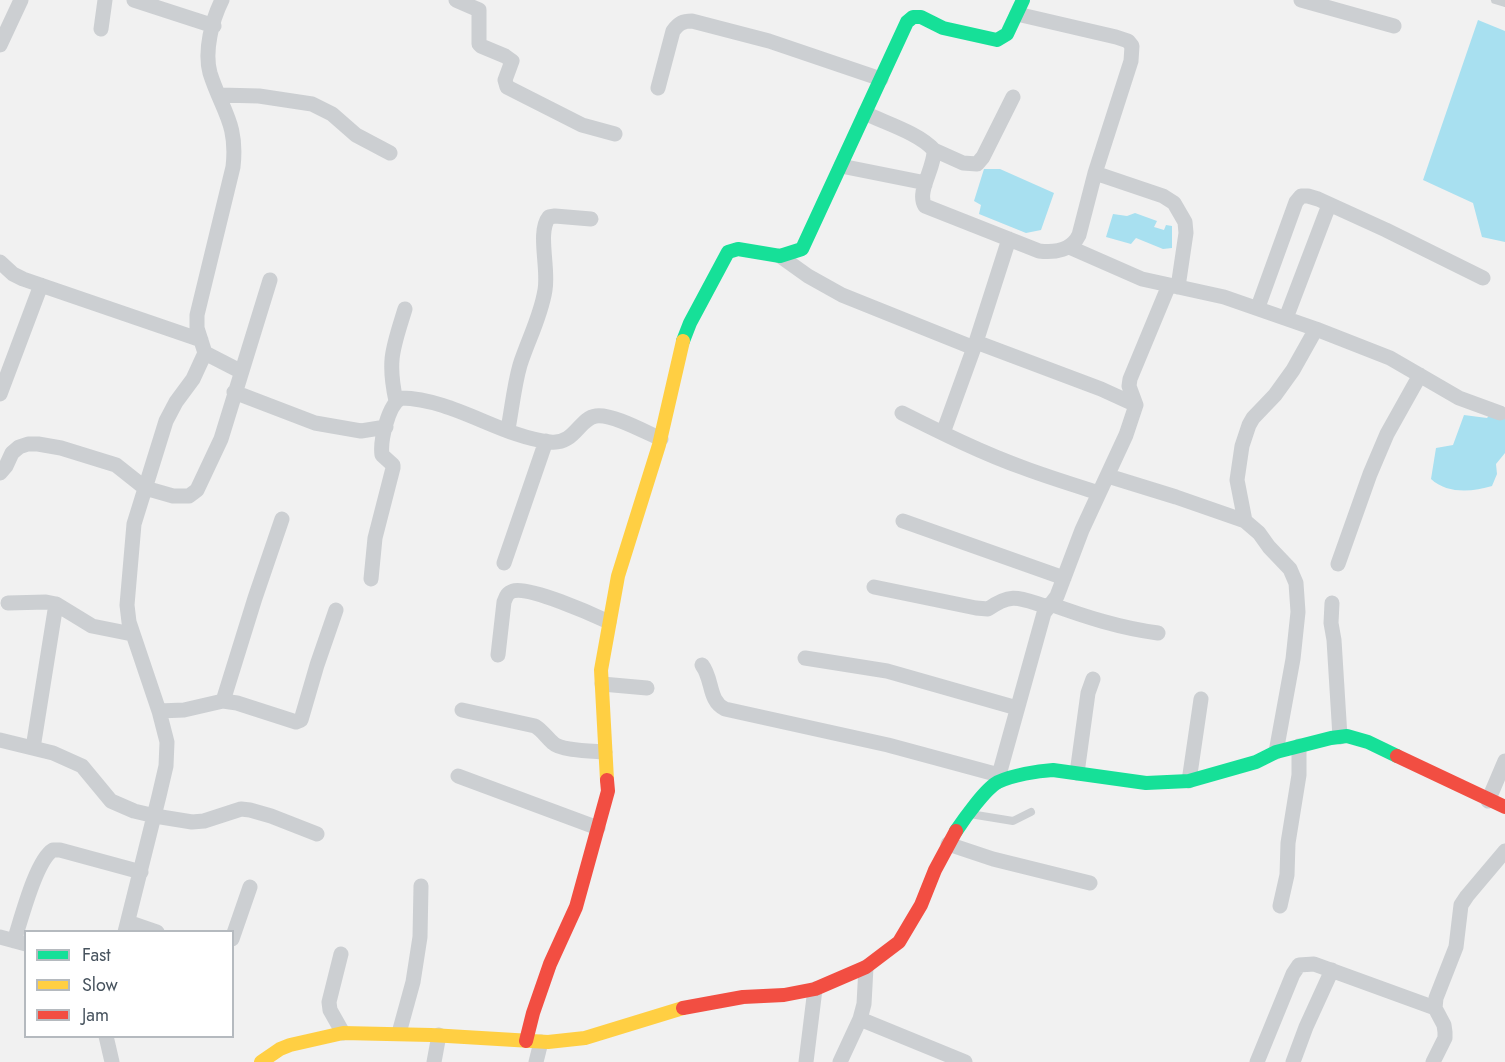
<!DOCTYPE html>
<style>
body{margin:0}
#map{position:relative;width:1505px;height:1062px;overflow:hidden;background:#f1f1f1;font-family:Jost,sans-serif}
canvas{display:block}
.legend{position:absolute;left:24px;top:930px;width:210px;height:108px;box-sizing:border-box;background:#fff;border:2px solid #b5babf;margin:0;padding:8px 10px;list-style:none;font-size:18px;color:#47535e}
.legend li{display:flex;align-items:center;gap:12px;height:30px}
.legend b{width:30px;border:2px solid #b5babf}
</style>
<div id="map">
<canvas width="1505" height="1062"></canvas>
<ul class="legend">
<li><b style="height:8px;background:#16e098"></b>Fast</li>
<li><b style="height:8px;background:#ffcf43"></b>Slow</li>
<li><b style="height:8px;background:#f24e42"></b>Jam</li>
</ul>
</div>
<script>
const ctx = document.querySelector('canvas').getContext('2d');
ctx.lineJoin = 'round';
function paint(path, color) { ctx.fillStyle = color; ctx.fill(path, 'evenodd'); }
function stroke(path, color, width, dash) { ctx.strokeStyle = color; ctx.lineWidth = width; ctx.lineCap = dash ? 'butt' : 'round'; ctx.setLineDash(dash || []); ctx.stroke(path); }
const water = new Path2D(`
 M 1478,20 L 1505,31 L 1505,242 L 1482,237 L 1473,203 L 1423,180 Z
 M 984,169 L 1000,169 L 1054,193 L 1041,230 L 1026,233 L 979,214 L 981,205 L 974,201 Z
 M 1135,213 L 1157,221 L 1154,227 L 1164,230 L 1166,225 L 1172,226 L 1172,248 L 1163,249 L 1136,238 L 1131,244 L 1106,237 L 1113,214 L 1127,216 Z
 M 1492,412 L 1505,417 L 1505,453 L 1496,464 L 1497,474 L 1492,486 C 1472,492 1447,494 1431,479 L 1436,448 L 1453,445 L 1464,415 L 1487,418 Z`);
const lane = new Path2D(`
 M 1495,0 L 1505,3
 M 970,814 L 1013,821 L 1031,812`);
const street = new Path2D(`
 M 134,0 L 214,26
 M 456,0 L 479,10 L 479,44 L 481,46 L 505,56 L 512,61 L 505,80 L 507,87 L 582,125 L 615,134
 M 1301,0 L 1394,26
 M 101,29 L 105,0
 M 0,45 L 21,0
 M 658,88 L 673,31 C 679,23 683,21 692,21 L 769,41 L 881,79
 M 220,95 L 259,96 L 312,104 L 332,114 L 356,135 L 390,153
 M 865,113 C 885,123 919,133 934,150 C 935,168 916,192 925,206 L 1039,251 C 1055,253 1072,250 1079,235 L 1095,173 L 1131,61 L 1132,46 L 1128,41 L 1116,37 L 1017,14
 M 934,150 L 963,163 L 977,164 L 983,157 L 1013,97
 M 841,166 L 921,182 L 925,185
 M 1095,173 L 1163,196 L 1174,203 L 1185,222 L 1186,233 L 1178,287
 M 1069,247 L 1142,279 L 1224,297 L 1316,329 L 1390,358 L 1459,398 L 1500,413
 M 780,256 L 808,276 L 842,295 L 974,348
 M 0,262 L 13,274 L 23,279 L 201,340
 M 1258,307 L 1296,202 L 1301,196 L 1308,196 L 1318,199 L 1386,230 L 1483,278
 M 1286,318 L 1329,205
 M 976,342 L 1101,389 L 1136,405
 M 205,353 L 240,371
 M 234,392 L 315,423 L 361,431 L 386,427
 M 0,394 L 41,285
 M 396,401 C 387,360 393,348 405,309
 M 902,413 C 942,433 982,453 1024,468 C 1048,477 1074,485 1099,493
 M 508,429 C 512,408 514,386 520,365 C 528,340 541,316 545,290 C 549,268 537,232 549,217 L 555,216 L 591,219
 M 943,433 L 976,342 L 1009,239
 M 0,473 L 6,466 L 12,453 L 19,447 L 28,444 L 38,444 L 61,448 L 116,465 L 145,488 L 173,496 L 189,496 L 197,490 L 221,439 L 270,280
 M 1108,476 L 1176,497 L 1245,521 L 1259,533 L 1269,547 L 1290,569 L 1296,583 L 1298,612 L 1293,659 L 1276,752
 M 903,521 L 1064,578
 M 1245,521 L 1237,480 L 1242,446 L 1249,425 L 1253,418 L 1275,395 L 1293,370 L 1316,329
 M 504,563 L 546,441
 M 1338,564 L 1370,474 L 1387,434 L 1420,375
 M 371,579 L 375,538 L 393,468 L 393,465 L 382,455 C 380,441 388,405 401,398 C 454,399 499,436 550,442 C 575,445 579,418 596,416 C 613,414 645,432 661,439
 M 874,587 L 976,608 L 988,609 C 1013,591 1021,599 1048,607
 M 8,603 L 46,602 L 56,604 L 92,626 L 132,634
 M 1332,603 L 1331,623 L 1334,640 L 1340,737
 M 1050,604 C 1086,617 1120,628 1158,633
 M 498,655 L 504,602 C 506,597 507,593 513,591 C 529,586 592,614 609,622
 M 805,658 L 887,671 L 1017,708
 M 702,665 C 713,679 708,701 725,709 L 888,745 L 999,775
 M 602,684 L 647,688
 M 223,701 L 255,598 L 282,519
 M 462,710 L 535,726 C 543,731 546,737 553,743 C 561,751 593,751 605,752
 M 159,711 L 184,710 L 223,701 L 237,703 L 296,722 L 301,720 L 317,665 L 336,610
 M 0,740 L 53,753 L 82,766 L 111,801 L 134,811 L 155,816 L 192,822 L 204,821 L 241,809 L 250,810 L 271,816 L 317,834
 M 33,748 L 56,604
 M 1077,773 L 1088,693 L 1093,679
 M 458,776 L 598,828
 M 1189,781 L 1201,699
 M 997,782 L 1044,613 L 1057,596 L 1082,530 L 1126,435 L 1136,405 L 1129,386 L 1130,379 L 1169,285
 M 1488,801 L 1505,761
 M 948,844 L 993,859 L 1090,883
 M 1280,906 L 1287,875 L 1288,843 L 1299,775 L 1299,746
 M 128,922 L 157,932
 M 125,932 L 159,796 L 166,766 L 167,742 L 159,711 L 129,622 L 127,605 L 134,524 L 166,421 L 176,402 L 193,379 L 205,353 L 197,328 L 197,315 L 233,167 C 238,123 222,111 210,73 C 204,51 212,20 222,0
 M 0,937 L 26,944
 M 232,939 L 250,887
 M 14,941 C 21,920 36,860 53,850 L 60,850 L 141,872
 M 341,954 L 329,1002 L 330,1010 L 343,1033
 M 860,1019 L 965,1062
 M 399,1033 L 413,982 L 420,937 L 421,886
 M 106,1036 L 112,1062
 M 434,1062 L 439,1035
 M 536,1062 L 541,1042
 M 806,1062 L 815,989
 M 840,1062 L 860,1019 L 864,1004 L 866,967
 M 1257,1062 L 1293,974 L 1299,965 L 1314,964 L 1435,1008
 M 1293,1062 L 1306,1027 L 1332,970
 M 1433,1062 L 1445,1038 L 1445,1032 L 1444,1025 L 1435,1008 L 1436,998 L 1456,947 L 1461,905 L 1467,896 L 1505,851`);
const fast = new Path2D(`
 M 683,341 L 690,323 L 728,252 L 738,249 L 780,256 L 802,249 L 907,22 L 913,17 L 921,17 L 943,28 L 997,40 L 1007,34 L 1023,0
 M 956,831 C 964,819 986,788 998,782 C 1013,775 1037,771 1053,770 L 1146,783 L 1189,781 L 1256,762 L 1276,752 L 1331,738 L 1347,736 L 1368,742 L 1397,756`);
const slow = new Path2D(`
 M 607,780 L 601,670 L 618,576 L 659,445 L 683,341
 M 261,1062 L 280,1049 L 290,1045 L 343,1033 L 431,1035 L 548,1042 L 585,1038 L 683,1008`);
const jam = new Path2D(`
 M 1397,756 L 1505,807
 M 683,1008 L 743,997 L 784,995 L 815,989 L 866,967 L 899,942 L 921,905 L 935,870 L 956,831
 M 526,1041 L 533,1013 L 550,964 L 576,907 L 608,791 L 607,780`);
paint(water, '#a8e0f0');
stroke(lane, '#cccfd2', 8);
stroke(street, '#cccfd2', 15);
stroke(fast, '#16e098', 14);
stroke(slow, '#ffcf43', 14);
stroke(jam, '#f24e42', 14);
</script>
